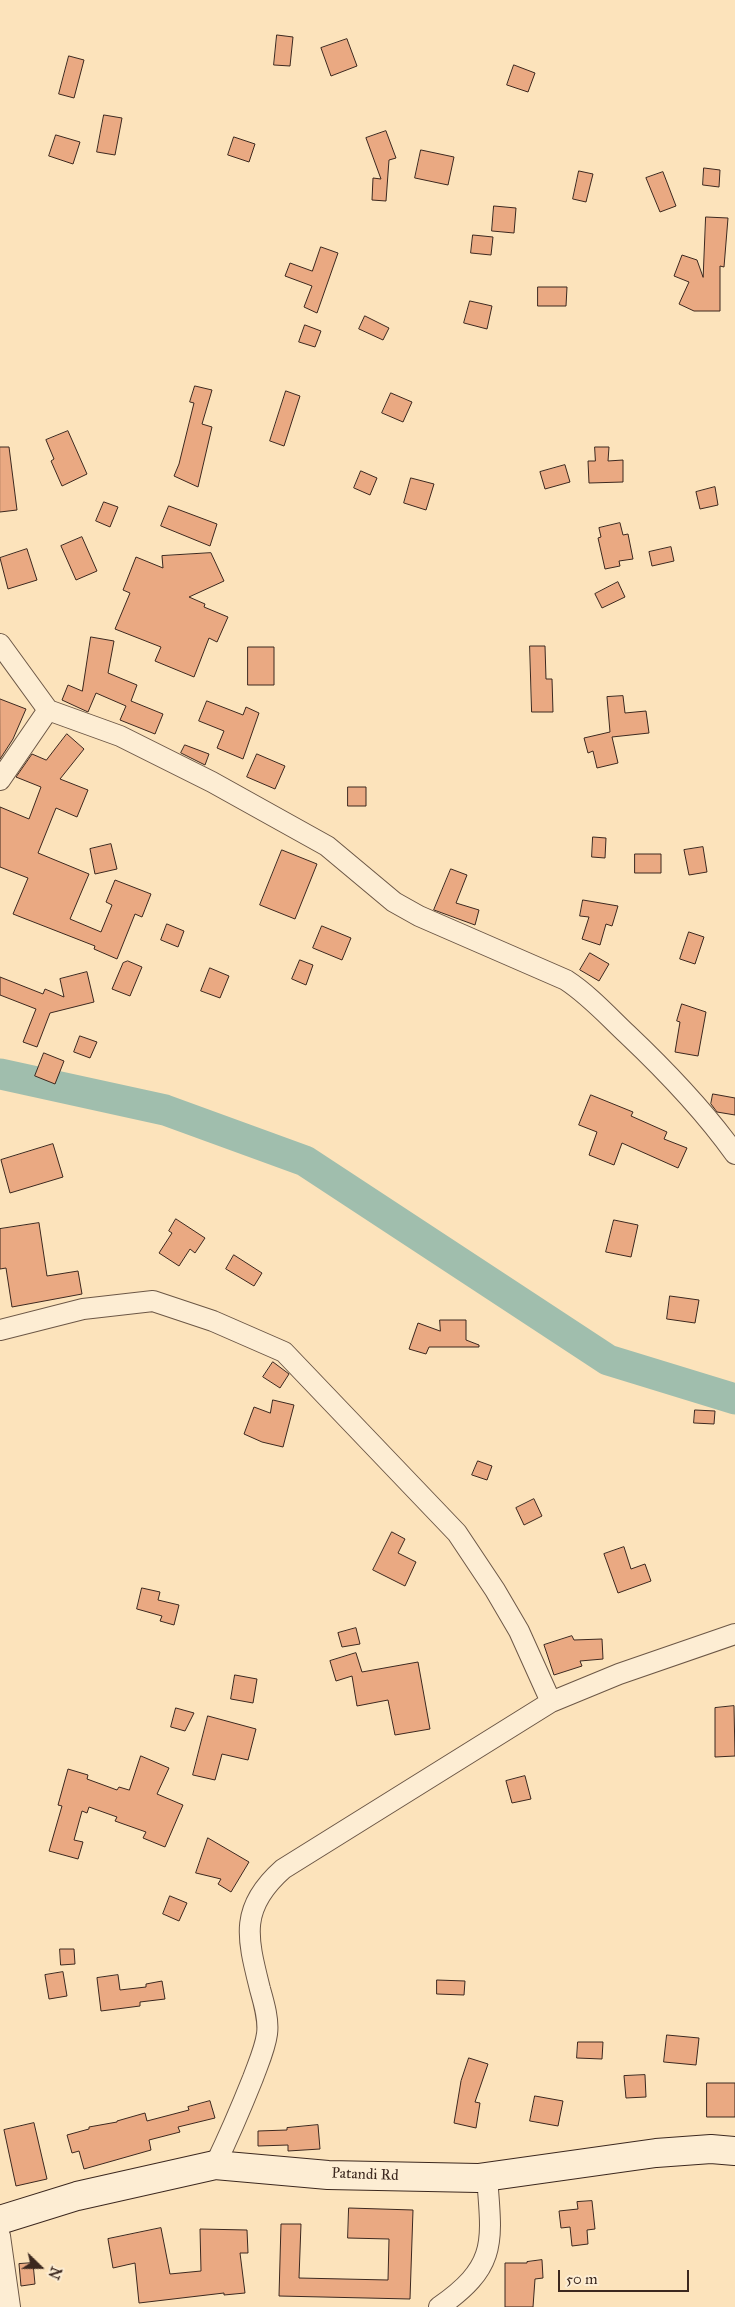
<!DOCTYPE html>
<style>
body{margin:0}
#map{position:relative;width:735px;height:2307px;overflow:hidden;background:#fce3bb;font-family:"IM FELL Great Primer",serif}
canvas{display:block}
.north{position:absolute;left:15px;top:2242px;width:50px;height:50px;-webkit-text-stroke:4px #fdedd3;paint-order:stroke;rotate:112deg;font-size:14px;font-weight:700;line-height:20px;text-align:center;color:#3c281f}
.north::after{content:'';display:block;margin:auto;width:18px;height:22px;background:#3c281f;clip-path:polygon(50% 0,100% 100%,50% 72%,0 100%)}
.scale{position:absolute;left:558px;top:2270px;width:131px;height:22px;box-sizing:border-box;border:2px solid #3c281f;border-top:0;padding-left:6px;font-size:15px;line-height:18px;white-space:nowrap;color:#3c281f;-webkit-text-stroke:4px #fdedd3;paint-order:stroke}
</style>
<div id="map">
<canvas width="735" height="2307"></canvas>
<div class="north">N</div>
<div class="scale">50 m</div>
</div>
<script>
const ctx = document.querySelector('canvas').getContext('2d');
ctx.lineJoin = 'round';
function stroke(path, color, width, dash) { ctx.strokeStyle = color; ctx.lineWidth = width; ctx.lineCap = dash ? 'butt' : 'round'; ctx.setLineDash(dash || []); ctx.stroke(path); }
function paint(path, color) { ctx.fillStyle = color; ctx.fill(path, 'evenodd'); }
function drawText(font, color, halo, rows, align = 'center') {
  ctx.font = font + ' "IM FELL Great Primer",serif'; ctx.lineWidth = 5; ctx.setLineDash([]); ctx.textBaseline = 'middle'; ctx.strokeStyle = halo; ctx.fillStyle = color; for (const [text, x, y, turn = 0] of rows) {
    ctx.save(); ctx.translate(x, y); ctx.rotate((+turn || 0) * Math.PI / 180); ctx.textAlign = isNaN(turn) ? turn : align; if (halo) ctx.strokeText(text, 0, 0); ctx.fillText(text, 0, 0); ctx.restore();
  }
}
const river = new Path2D(`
 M 0,1074 L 165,1110 L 305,1161 L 608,1360 L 735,1399`);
const building = new Path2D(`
 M 277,35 L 293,37 L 290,66 L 274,65 Z
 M 347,39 L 357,66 L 331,76 L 321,48 Z
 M 69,56 L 84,60 L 74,98 L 59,94 Z
 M 514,65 L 535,73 L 528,92 L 507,85 Z
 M 104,115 L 122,118 L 115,155 L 97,152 Z
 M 386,131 L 396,158 L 389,160 L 386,201 L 372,200 L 373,178 L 381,179 L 366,138 Z
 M 56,135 L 80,142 L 73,164 L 49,156 Z
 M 234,137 L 255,144 L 249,162 L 228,155 Z
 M 421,150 L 454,157 L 448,185 L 415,178 Z
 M 704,168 L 720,170 L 719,187 L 703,185 Z
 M 579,171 L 593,174 L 586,202 L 573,199 Z
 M 663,172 L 676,206 L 660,212 L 646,178 Z
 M 494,206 L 516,208 L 514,233 L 492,231 Z
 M 706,217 L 728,218 L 724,267 L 720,266 L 720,311 L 694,311 L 679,304 L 689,282 L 674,276 L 682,255 L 697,260 L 703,277 Z
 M 473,235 L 493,237 L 491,255 L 471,253 Z
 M 321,247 L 338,253 L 317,313 L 304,307 L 312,286 L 285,276 L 290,263 L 312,271 Z
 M 538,287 L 567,287 L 566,306 L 538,306 Z
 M 470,301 L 492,306 L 487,329 L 464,323 Z
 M 365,316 L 389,328 L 383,340 L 359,329 Z
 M 305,325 L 321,331 L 315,347 L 299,342 Z
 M 195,386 L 212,390 L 202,424 L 212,427 L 198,487 L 174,476 L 179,464 L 194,403 L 190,402 Z
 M 286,391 L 300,396 L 284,446 L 270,441 Z
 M 391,393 L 412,402 L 403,422 L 382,413 Z
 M 68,431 L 87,474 L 62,486 L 51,461 L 54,459 L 46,440 Z
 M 0,447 L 9,447 L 17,510 L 0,512 Z
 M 595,447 L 609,447 L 608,461 L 623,460 L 623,482 L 589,483 L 588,461 L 595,461 Z
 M 565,465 L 570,482 L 545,489 L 540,472 Z
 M 361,471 L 377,478 L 370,495 L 354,488 Z
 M 411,478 L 434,484 L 426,510 L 404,503 Z
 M 715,487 L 718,505 L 700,509 L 696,492 Z
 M 104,502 L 118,507 L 110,527 L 96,521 Z
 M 169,506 L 217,524 L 210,546 L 161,526 Z
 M 620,523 L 623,535 L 628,534 L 633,559 L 619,561 L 620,566 L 605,569 L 598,538 L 601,537 L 599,528 Z
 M 82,537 L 97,571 L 76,580 L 61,546 Z
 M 671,547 L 674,561 L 652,566 L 649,552 Z
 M 27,549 L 37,580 L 8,589 L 0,558 Z
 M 211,553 L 224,581 L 189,597 L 205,604 L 204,607 L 228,617 L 217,642 L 209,638 L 194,677 L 155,661 L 161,647 L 115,629 L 130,593 L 123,590 L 136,557 L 163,568 L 162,556 Z
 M 618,582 L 625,597 L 602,608 L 595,594 Z
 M 91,637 L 114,641 L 108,673 L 137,685 L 131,701 L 163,714 L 155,734 L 120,720 L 126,706 L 96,693 L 88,712 L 62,700 L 68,685 L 82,691 Z
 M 530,646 L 545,646 L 546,679 L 552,679 L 553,712 L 532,712 Z
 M 248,647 L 274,647 L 274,685 L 248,685 Z
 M 623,696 L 625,713 L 646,711 L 649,733 L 612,737 L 618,763 L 597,768 L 593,751 L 588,753 L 584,738 L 610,732 L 607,697 Z
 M 0,699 L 26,709 L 13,739 L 0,759 Z
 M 207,701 L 243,715 L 246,707 L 259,713 L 243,759 L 217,748 L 224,731 L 199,721 Z
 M 67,734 L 84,749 L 60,779 L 88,790 L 77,817 L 56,808 L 38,853 L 89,874 L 70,919 L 101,932 L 112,905 L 106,902 L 115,880 L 151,894 L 142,917 L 135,914 L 117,959 L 94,949 L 95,946 L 13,914 L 28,878 L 0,867 L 0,807 L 29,819 L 41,787 L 16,777 L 32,754 L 46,760 Z
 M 185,745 L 209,754 L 205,765 L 181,753 Z
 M 257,754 L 285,766 L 275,789 L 247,777 Z
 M 348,787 L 366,787 L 366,806 L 348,806 Z
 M 593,837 L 606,838 L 605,858 L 592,857 Z
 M 111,844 L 117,869 L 95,874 L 90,849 Z
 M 703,847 L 707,872 L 689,875 L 684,850 Z
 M 282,850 L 317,864 L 295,919 L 260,905 Z
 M 635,854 L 661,854 L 661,873 L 635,873 Z
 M 451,869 L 467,875 L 456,903 L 479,910 L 475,925 L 434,910 Z
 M 583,900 L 618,906 L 612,926 L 606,924 L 600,945 L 582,939 L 589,917 L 580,916 Z
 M 167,924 L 184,931 L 178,947 L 161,940 Z
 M 322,926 L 351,938 L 342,960 L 313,948 Z
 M 689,932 L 704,937 L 695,964 L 680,959 Z
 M 590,953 L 609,964 L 599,981 L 580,970 Z
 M 300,960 L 313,965 L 306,985 L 292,979 Z
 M 128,961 L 142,967 L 130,996 L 112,989 L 123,963 Z
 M 210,968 L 229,976 L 220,998 L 201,991 Z
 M 87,972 L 94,1002 L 50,1013 L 37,1047 L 23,1042 L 36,1009 L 0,995 L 0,977 L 43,994 L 45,989 L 64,997 L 60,979 Z
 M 682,1004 L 706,1012 L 698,1056 L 675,1052 L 680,1022 L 677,1021 Z
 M 80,1036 L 97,1042 L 90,1058 L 74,1052 Z
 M 44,1053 L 64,1061 L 55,1084 L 35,1076 Z
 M 713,1094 L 735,1098 L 735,1115 L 717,1112 L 711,1104 Z
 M 591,1095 L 633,1112 L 631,1116 L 667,1132 L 664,1139 L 687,1148 L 678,1168 L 622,1143 L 614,1165 L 589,1155 L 597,1132 L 579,1125 Z
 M 53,1144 L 63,1177 L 10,1193 L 1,1160 Z
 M 176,1219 L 205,1238 L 195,1253 L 190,1249 L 179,1266 L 159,1253 L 172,1233 L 169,1231 Z
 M 614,1220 L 638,1225 L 631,1257 L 606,1252 Z
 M 39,1223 L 47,1276 L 78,1271 L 82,1294 L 12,1307 L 6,1268 L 0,1269 L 0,1229 Z
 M 234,1255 L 262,1273 L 254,1286 L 226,1269 Z
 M 670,1296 L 699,1300 L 695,1323 L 667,1319 Z
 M 440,1320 L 466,1320 L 466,1340 L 479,1345 L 479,1347 L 429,1347 L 426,1354 L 409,1349 L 418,1323 L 440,1331 Z
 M 273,1362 L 289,1374 L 280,1388 L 263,1377 Z
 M 273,1400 L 294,1405 L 283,1447 L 262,1442 L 244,1434 L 254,1407 L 270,1413 Z
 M 695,1410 L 715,1411 L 714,1424 L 694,1423 Z
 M 478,1461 L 492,1466 L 487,1480 L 472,1475 Z
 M 534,1499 L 542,1516 L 524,1525 L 516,1508 Z
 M 392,1532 L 405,1539 L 398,1553 L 416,1562 L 405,1586 L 373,1570 Z
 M 624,1547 L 631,1569 L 645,1564 L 651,1581 L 618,1593 L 604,1554 Z
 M 142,1588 L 160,1592 L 158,1600 L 179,1605 L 174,1625 L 160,1621 L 162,1616 L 137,1609 Z
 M 356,1628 L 360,1644 L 342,1647 L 338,1633 Z
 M 572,1636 L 574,1640 L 602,1639 L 603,1659 L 580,1661 L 582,1666 L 554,1675 L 544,1645 Z
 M 356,1653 L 362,1672 L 418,1662 L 430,1729 L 395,1735 L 388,1700 L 357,1706 L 352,1676 L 336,1681 L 330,1661 Z
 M 235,1675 L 257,1679 L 253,1703 L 231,1699 Z
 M 734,1706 L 735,1756 L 715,1757 L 715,1708 Z
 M 176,1708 L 194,1713 L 185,1731 L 171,1727 Z
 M 208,1716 L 256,1729 L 248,1760 L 222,1754 L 215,1780 L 193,1775 Z
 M 141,1756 L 169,1768 L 157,1794 L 183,1805 L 165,1847 L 143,1838 L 146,1832 L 115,1821 L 117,1817 L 89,1807 L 87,1813 L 82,1811 L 74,1840 L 83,1842 L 78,1859 L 49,1851 L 62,1806 L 58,1805 L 68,1769 L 88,1775 L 87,1779 L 117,1790 L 119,1787 L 129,1790 Z
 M 525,1776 L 531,1799 L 512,1803 L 506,1781 Z
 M 208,1838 L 249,1862 L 231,1892 L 218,1884 L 221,1879 L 196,1873 Z
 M 170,1896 L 187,1903 L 179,1921 L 163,1914 Z
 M 60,1949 L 74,1949 L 75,1964 L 61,1965 Z
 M 63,1972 L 67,1996 L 49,1999 L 45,1975 Z
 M 118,1975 L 120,1990 L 146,1987 L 146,1984 L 162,1981 L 165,1999 L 140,2002 L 140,2006 L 101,2011 L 97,1978 Z
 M 437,1980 L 465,1981 L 464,1995 L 437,1994 Z
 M 667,2035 L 699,2038 L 696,2065 L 664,2062 Z
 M 578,2042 L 603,2042 L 602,2059 L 577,2058 Z
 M 469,2058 L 488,2064 L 475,2102 L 480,2103 L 476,2128 L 454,2123 L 461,2081 Z
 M 645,2075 L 646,2097 L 626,2098 L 624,2076 Z
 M 707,2083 L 735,2083 L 735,2117 L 707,2117 Z
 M 535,2096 L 563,2101 L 558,2126 L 530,2121 Z
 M 210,2101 L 215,2118 L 178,2127 L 180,2132 L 149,2140 L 151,2150 L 84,2169 L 79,2151 L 72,2153 L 67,2135 L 89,2129 L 89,2127 L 117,2122 L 117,2121 L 145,2113 L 147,2121 L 189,2110 L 188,2107 Z
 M 34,2123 L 47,2179 L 16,2186 L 4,2130 Z
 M 318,2125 L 320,2149 L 288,2151 L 288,2145 L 258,2146 L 258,2131 L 287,2130 L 287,2128 Z
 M 592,2201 L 595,2229 L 587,2230 L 588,2244 L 572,2246 L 570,2227 L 561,2228 L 559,2211 L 578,2209 L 577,2202 Z
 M 349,2208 L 413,2210 L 410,2299 L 279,2296 L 281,2224 L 301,2224 L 299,2278 L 388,2280 L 389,2239 L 348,2238 Z
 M 161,2228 L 170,2274 L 201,2271 L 200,2229 L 247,2230 L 248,2253 L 240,2253 L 245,2293 L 224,2295 L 224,2293 L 139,2303 L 135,2263 L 113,2268 L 108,2239 Z
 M 542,2260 L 543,2278 L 535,2279 L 533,2307 L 505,2307 L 505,2263 L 527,2263 L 527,2262 Z
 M 33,2263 L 35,2284 L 21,2286 L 19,2264 Z`);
const street = new Path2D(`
 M 0,644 L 48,710 L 120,736 L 212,782 L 327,846 L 394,902 L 419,916 L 566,980 C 589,995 607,1015 627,1034 C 666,1071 703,1109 735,1154
 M 0,780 L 48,710
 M 0,1330 L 83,1309 L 153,1301 L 213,1321 L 284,1352 L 457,1533 L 495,1590 L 519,1631 L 551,1702
 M 215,2165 C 229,2136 241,2108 253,2078 C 258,2064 265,2049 267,2034 C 269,2020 264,2003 260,1989 C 247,1937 239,1908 283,1869 L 551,1702 L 619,1674 L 735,1634
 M 0,2236 L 10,2307
 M 439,2307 C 498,2266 492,2242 487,2177`);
const secondary = new Path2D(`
 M 0,2220 L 77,2196 L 215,2165 L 328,2175 L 478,2178 L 656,2153 L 711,2149 L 735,2151`);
const streetNames = [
 ["Patandi Rd",365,2175,2]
];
stroke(river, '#a0bead', 31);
paint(building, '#eaa982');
stroke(building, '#3c281f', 1);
stroke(street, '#6c5746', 22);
stroke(secondary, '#3c281f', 30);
stroke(street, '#fdedd3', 20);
stroke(secondary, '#fdedd3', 28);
drawText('15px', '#3c281f', '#fdedd3', streetNames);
</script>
